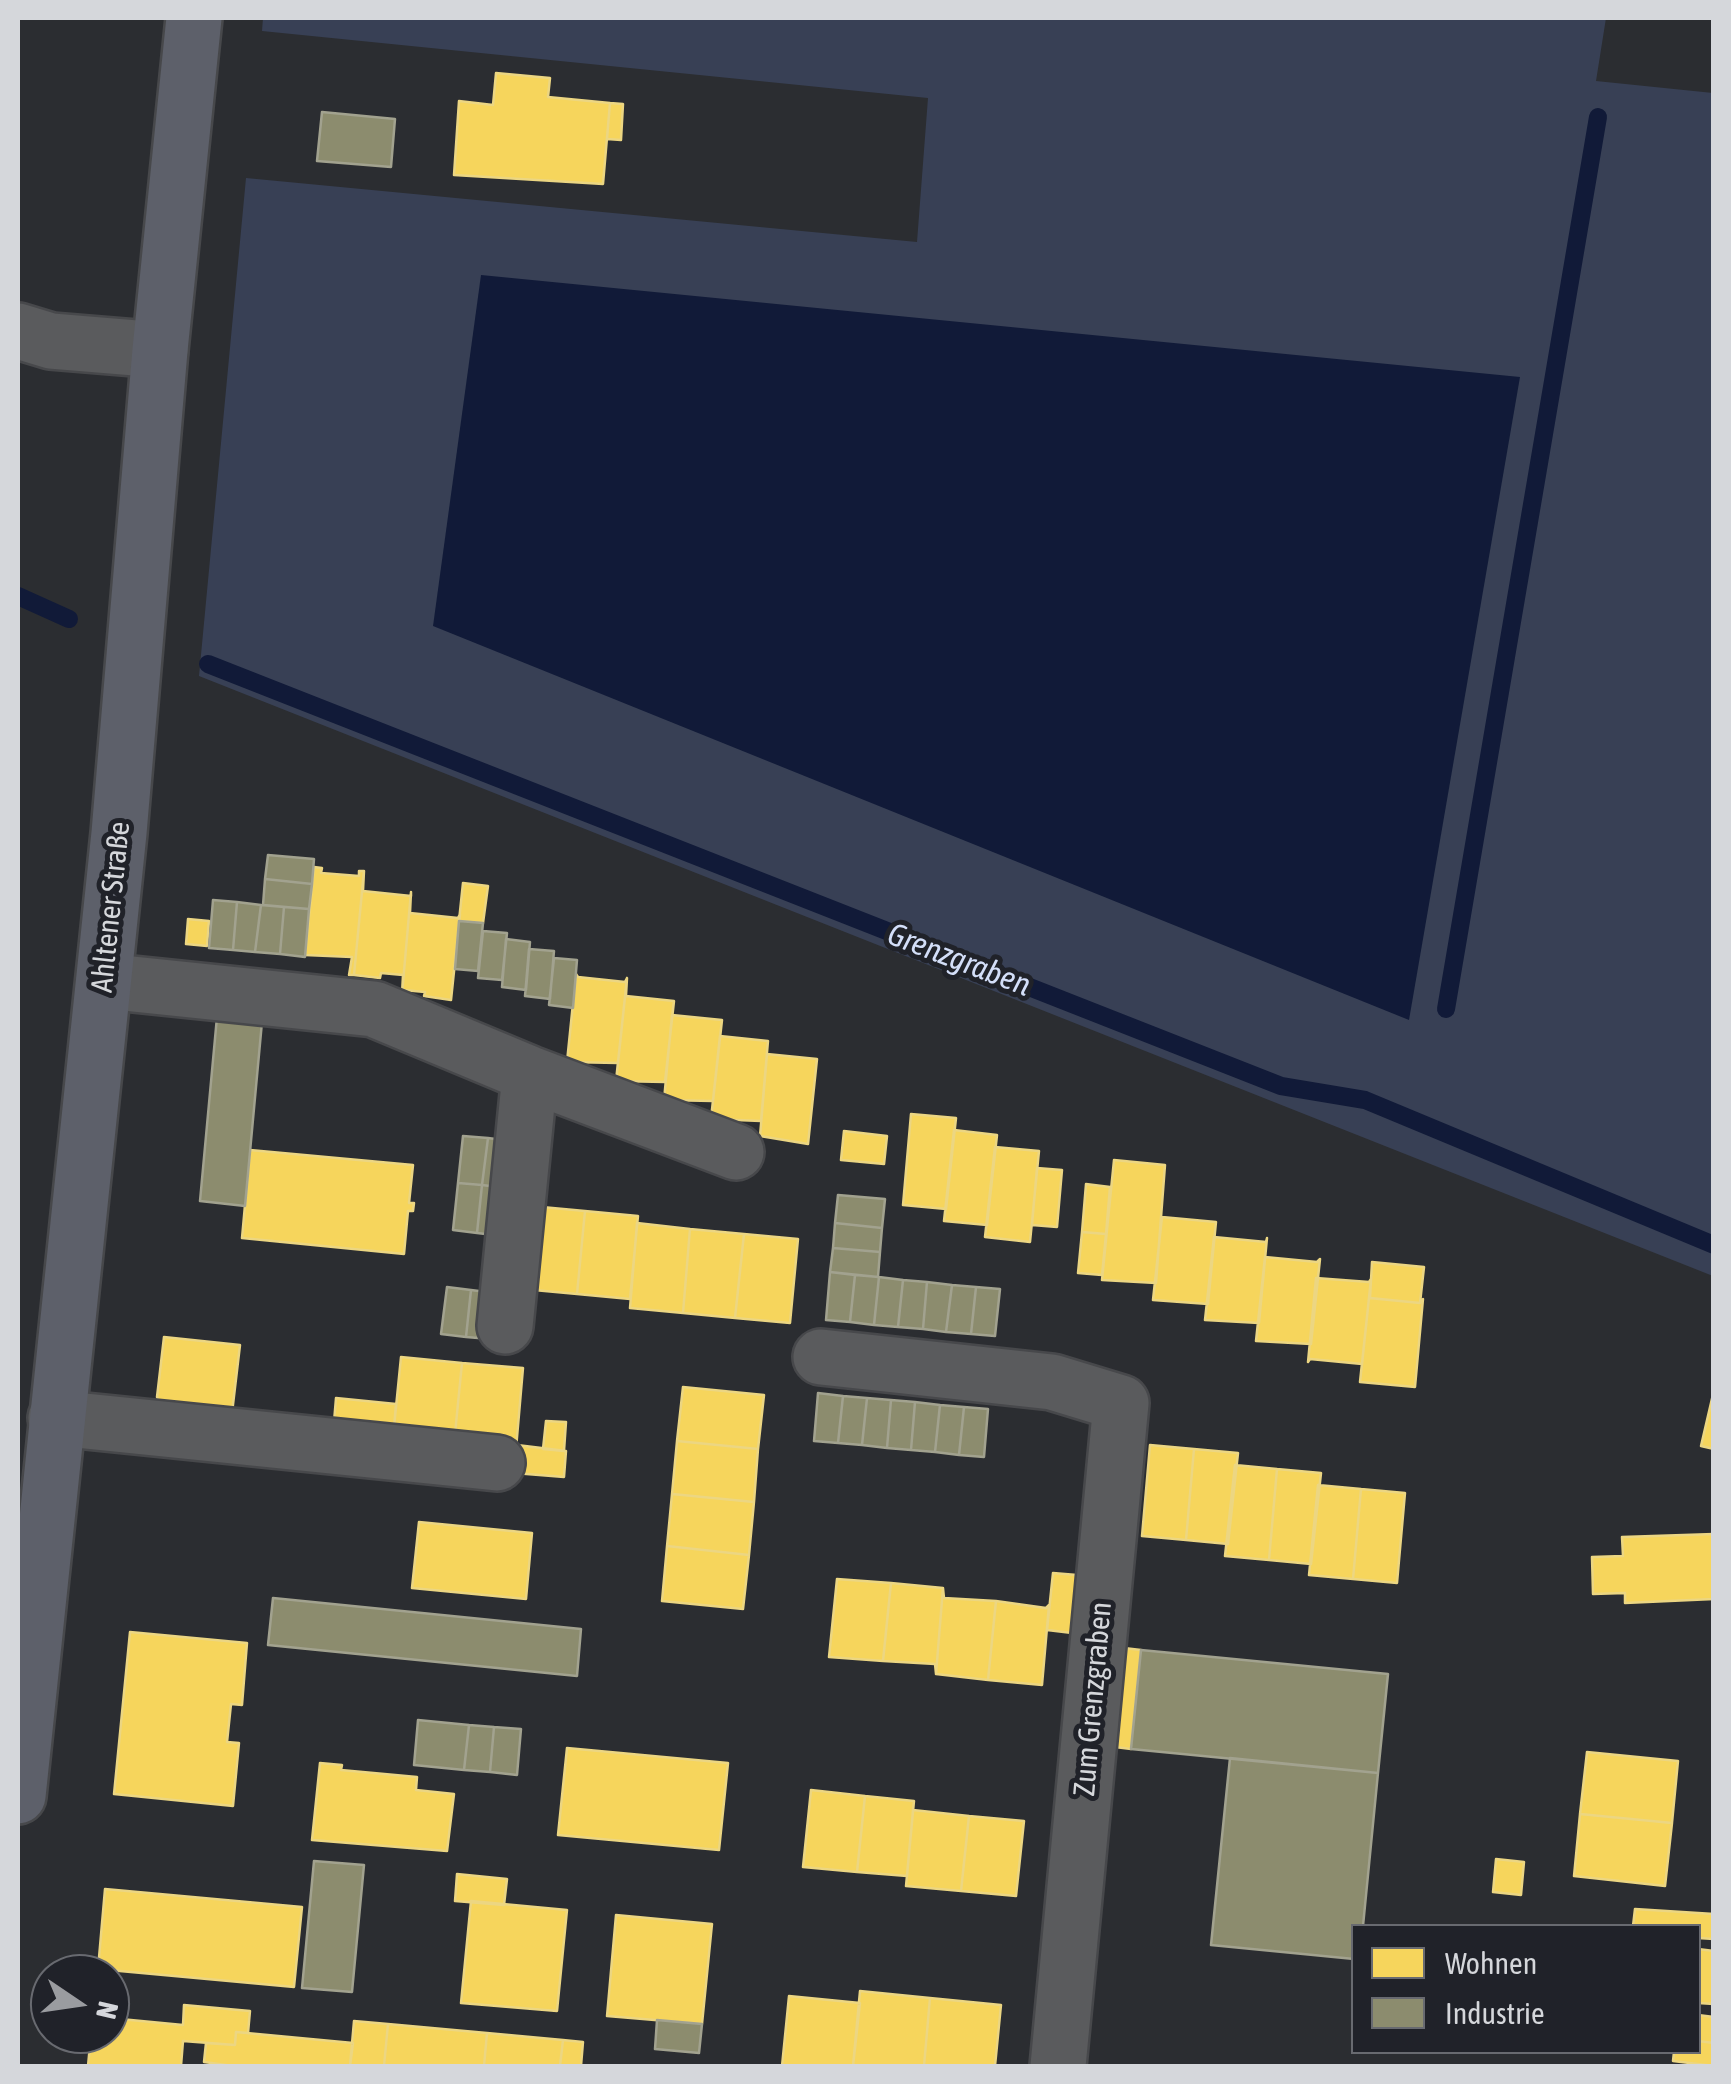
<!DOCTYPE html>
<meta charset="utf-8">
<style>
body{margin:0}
#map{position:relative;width:1731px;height:2084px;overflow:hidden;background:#2b2d31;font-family:"Asap Condensed",sans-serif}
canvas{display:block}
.frame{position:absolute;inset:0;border:20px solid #d5d7db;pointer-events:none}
.legend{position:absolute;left:1351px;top:1924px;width:350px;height:130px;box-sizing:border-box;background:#202229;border:2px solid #686a70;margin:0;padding:12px 18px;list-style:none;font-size:30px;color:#d5d7db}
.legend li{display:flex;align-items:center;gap:20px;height:50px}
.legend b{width:50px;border:2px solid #686a70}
.north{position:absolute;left:30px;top:1954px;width:100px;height:100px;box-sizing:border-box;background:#202229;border:2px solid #686a70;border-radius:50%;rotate:103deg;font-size:28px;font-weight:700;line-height:40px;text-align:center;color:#d5d7db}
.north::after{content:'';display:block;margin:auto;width:35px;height:45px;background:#9a9ca0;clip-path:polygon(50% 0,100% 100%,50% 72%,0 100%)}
</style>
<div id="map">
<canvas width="1731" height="2084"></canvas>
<div class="frame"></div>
<ul class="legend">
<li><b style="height:28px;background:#f6d55c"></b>Wohnen</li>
<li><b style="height:28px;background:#8c8c6e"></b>Industrie</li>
</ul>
<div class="north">N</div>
</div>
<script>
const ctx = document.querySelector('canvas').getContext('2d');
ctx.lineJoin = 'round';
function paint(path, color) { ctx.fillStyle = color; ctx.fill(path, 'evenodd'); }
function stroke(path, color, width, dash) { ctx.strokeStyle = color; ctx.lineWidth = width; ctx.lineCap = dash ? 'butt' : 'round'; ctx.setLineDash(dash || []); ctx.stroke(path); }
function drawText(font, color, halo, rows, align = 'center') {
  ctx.font = font + ' "Asap Condensed",sans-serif'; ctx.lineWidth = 10; ctx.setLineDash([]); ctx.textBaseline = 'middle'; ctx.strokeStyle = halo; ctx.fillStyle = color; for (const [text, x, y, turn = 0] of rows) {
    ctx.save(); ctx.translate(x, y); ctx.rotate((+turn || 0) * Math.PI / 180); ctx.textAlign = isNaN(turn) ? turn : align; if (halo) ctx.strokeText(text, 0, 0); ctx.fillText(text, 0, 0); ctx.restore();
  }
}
const green = new Path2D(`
 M 263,18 L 1606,18 L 1596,81 L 1713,93 L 1713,1276 L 199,676 L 246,178 L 917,242 L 928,98 L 262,31 Z`);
const water = new Path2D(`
 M 481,275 L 1520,377 L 1409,1020 L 433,626 Z`);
const homes = new Path2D(`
 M 496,73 L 550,78 L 548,97 L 610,103 L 603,184 L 454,175 L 459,101 L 493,105 Z
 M 610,103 L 623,104 L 621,140 L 607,139 Z
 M 314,867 L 322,868 L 321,873 L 359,876 L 359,871 L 364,871 L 354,975 L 349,975 L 352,957 L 305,955 Z
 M 364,871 L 363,891 L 411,896 L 411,892 L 402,994 L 403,975 L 381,973 L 380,978 L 354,975 Z
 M 463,883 L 488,886 L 483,923 L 459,921 Z
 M 411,892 L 410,913 L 458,918 L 460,914 L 451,1000 L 424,996 L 425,992 L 403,990 L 402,994 Z
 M 188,919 L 209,921 L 207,946 L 186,944 Z
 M 576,974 L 578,977 L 625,982 L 627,978 L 618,1063 L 567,1062 Z
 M 627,978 L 626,996 L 674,1001 L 665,1082 L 616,1081 Z
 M 672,1015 L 722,1020 L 713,1101 L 664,1100 Z
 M 720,1036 L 768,1041 L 761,1121 L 711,1119 Z
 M 767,1054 L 817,1059 L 808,1144 L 760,1136 Z
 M 911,1114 L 956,1118 L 946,1209 L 903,1205 Z
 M 954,1130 L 997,1135 L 987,1225 L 944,1221 Z
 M 844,1131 L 887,1136 L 884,1164 L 841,1160 Z
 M 995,1147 L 1039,1151 L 1030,1242 L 985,1237 Z
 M 250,1150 L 413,1165 L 409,1203 L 414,1203 L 413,1211 L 408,1211 L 404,1254 L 242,1238 Z
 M 1114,1160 L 1165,1165 L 1156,1283 L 1102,1280 Z
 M 1037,1168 L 1062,1170 L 1057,1227 L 1032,1225 Z
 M 1086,1184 L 1110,1187 L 1106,1234 L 1082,1232 Z
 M 531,1206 L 585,1211 L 577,1294 L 523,1289 Z
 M 585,1211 L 638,1216 L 630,1299 L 577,1294 Z
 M 1162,1217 L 1216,1222 L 1208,1304 L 1153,1300 Z
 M 637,1223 L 690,1229 L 683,1313 L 630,1308 Z
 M 690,1229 L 744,1234 L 735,1318 L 683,1313 Z
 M 1082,1232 L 1106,1234 L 1102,1275 L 1078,1273 Z
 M 744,1234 L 798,1239 L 790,1323 L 735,1318 Z
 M 1214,1237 L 1266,1242 L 1267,1238 L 1259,1323 L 1205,1320 Z
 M 1265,1257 L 1317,1262 L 1320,1259 L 1311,1344 L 1256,1341 Z
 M 1372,1262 L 1424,1267 L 1420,1303 L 1370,1298 Z
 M 1316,1278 L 1369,1282 L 1371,1279 L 1362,1364 L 1310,1359 L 1308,1362 Z
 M 1369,1298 L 1420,1303 L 1423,1299 L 1415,1387 L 1360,1382 Z
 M 164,1337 L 240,1345 L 230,1430 L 160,1404 L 157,1397 Z
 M 401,1357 L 462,1363 L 454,1444 L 393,1437 Z
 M 462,1363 L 523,1368 L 516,1449 L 454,1444 Z
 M 683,1387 L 764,1395 L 758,1449 L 677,1441 Z
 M 1714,1390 L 1714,1449 L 1701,1446 Z
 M 336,1398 L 396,1404 L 393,1439 L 333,1434 Z
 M 546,1421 L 566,1422 L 564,1451 L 543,1449 Z
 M 677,1441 L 758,1449 L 754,1502 L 672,1494 Z
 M 517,1445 L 566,1451 L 564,1477 L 514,1473 Z
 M 1150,1445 L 1194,1449 L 1186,1540 L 1142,1536 Z
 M 1194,1449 L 1238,1453 L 1228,1544 L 1186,1540 Z
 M 1235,1465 L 1277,1469 L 1269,1560 L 1225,1556 Z
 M 1277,1469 L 1321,1473 L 1311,1564 L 1269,1560 Z
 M 1318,1485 L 1361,1489 L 1353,1579 L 1309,1575 Z
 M 1361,1489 L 1405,1493 L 1397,1583 L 1353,1579 Z
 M 672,1494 L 754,1502 L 749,1555 L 667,1546 Z
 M 419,1522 L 532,1533 L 526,1599 L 412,1588 Z
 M 1714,1534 L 1714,1599 L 1625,1603 L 1625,1593 L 1593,1594 L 1592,1557 L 1623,1556 L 1622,1537 Z
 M 667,1546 L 749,1555 L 743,1609 L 662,1601 Z
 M 1053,1573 L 1077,1575 L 1072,1633 L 1047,1630 Z
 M 837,1579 L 891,1583 L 883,1661 L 829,1657 Z
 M 891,1583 L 943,1588 L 936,1674 L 935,1664 L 883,1661 Z
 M 943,1588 L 944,1598 L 996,1601 L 988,1680 L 936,1674 Z
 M 996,1601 L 1046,1608 L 1049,1605 L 1042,1685 L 988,1680 Z
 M 130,1632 L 247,1643 L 242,1705 L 231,1704 L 227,1742 L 239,1743 L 233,1806 L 114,1794 Z
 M 1124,1648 L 1141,1650 L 1131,1749 L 1115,1747 Z
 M 567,1748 L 728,1763 L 719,1850 L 558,1835 Z
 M 1587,1752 L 1678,1761 L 1672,1823 L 1580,1814 Z
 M 320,1763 L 342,1765 L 341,1770 L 417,1777 L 416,1790 L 454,1794 L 447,1851 L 312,1840 Z
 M 811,1790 L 865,1796 L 857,1872 L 803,1867 Z
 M 865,1796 L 914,1801 L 907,1876 L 857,1872 Z
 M 913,1810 L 969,1816 L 961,1891 L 906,1886 Z
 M 1580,1814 L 1672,1823 L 1665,1886 L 1574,1876 Z
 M 969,1816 L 1024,1821 L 1016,1896 L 961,1891 Z
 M 1496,1859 L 1524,1862 L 1521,1895 L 1493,1892 Z
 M 457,1874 L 507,1879 L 504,1905 L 455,1901 Z
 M 105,1889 L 302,1907 L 294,1987 L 98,1969 Z
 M 471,1901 L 567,1910 L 557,2011 L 461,2003 Z
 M 1635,1909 L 1714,1914 L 1714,1939 L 1698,1938 L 1698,1926 L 1633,1926 Z
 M 616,1915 L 712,1924 L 702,2024 L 607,2016 Z
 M 1698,1949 L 1714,1951 L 1714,2004 L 1698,2003 Z
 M 860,1991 L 930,1998 L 924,2066 L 853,2066 Z
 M 789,1996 L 860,2003 L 853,2066 L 782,2066 Z
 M 930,1998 L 1001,2005 L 995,2066 L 924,2066 Z
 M 184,2005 L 250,2011 L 248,2033 L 236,2032 L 235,2045 L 183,2041 L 181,2066 L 88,2066 L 91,2034 L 110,2034 L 110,2018 L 183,2025 Z
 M 1698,2015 L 1714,2017 L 1714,2043 L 1698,2041 Z
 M 354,2021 L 388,2024 L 384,2066 L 350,2066 Z
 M 388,2024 L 487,2033 L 484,2066 L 384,2066 Z
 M 236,2032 L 353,2043 L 350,2066 L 233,2066 L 204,2062 L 206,2043 L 235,2045 Z
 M 487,2033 L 563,2040 L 560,2066 L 484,2066 Z
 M 563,2040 L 583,2042 L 581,2066 L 560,2066 Z
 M 1698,2041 L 1714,2043 L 1714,2066 L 1673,2061 L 1674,2052 L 1698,2052 Z`);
const industry = new Path2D(`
 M 322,112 L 395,119 L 391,167 L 317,161 Z
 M 268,855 L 314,859 L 312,884 L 265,879 Z
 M 265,879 L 312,884 L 309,909 L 263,905 Z
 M 213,900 L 237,902 L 233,950 L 209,948 Z
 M 237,902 L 261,905 L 255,952 L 233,950 Z
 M 261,905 L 284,907 L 280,954 L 255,952 Z
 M 284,907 L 309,909 L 305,957 L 280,954 Z
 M 459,921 L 483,923 L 478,971 L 455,969 Z
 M 483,931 L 507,933 L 502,980 L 478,978 Z
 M 506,939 L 530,942 L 526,990 L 502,987 Z
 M 529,949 L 554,951 L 550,999 L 525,996 Z
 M 554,958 L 577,960 L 573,1008 L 549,1005 Z
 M 218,1006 L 263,1011 L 245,1206 L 200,1201 Z
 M 463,1136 L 488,1138 L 482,1185 L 458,1183 Z
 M 488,1138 L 511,1141 L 506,1188 L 482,1185 Z
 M 458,1183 L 482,1185 L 477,1233 L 453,1230 Z
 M 482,1185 L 506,1188 L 502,1236 L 477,1233 Z
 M 838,1195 L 885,1199 L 882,1228 L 835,1223 Z
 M 835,1223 L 882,1228 L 880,1252 L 833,1248 Z
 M 833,1248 L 880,1252 L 878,1277 L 830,1272 Z
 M 830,1272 L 855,1275 L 850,1322 L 826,1320 Z
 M 855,1275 L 879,1277 L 874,1325 L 850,1322 Z
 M 879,1277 L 903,1280 L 898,1327 L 874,1325 Z
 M 903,1280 L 927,1282 L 923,1329 L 898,1327 Z
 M 927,1282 L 952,1285 L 946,1332 L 923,1329 Z
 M 952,1285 L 976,1287 L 971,1334 L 946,1332 Z
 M 447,1287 L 471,1290 L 466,1337 L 441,1334 Z
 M 976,1287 L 1000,1289 L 995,1336 L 971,1334 Z
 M 471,1290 L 495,1293 L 490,1339 L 466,1337 Z
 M 818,1393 L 843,1396 L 838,1443 L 814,1441 Z
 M 843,1396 L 867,1398 L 862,1445 L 838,1443 Z
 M 867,1398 L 891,1400 L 887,1448 L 862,1445 Z
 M 891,1400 L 915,1402 L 911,1450 L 887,1448 Z
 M 915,1402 L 940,1405 L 935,1452 L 911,1450 Z
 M 940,1405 L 964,1407 L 959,1455 L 935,1452 Z
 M 964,1407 L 988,1409 L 984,1457 L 959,1455 Z
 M 273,1598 L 581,1629 L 577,1676 L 268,1645 Z
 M 1141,1650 L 1388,1674 L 1378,1773 L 1131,1749 Z
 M 418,1720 L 469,1725 L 464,1770 L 414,1765 Z
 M 469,1725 L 494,1727 L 490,1772 L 464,1770 Z
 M 494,1727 L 521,1729 L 517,1775 L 490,1772 Z
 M 1230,1758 L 1378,1773 L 1363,1926 L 1354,1926 L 1354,1959 L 1211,1945 Z
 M 314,1861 L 364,1865 L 352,1992 L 302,1988 Z
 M 657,2020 L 702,2024 L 699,2053 L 655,2049 Z`);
const stream = new Path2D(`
 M 18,596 L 69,619
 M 208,664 L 1281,1086 L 1365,1100 L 1714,1245
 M 1446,1009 L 1598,117`);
const minor = new Path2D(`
 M 18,331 L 51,341 L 160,350
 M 104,981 L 374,1009 L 530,1074 L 736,1152
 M 505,1326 L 530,1074
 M 821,1357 L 1052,1382 L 1121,1403 L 1058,2066
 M 56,1418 L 497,1463`);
const major = new Path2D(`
 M 18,1796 L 119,833 L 160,350 L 194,18`);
const streetNames = [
 ["Ahltener Straße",111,907,-84],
 ["Zum Grenzgraben",1093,1699,-85]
];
const waterNames = [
 ["Grenzgraben",959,960,21]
];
paint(green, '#384055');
paint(water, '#111a38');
paint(homes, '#f6d55c');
stroke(homes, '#ecd682', 2.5);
paint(industry, '#8c8c6e');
stroke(industry, '#a2a28f', 2.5);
stroke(stream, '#111a38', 18);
stroke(minor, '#47484b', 60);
stroke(major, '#47484b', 60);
stroke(minor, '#5a5b5d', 55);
stroke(major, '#5d606a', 55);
drawText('30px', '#d5d7db', '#202229', streetNames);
drawText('italic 32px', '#d3def8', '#202229', waterNames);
</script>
